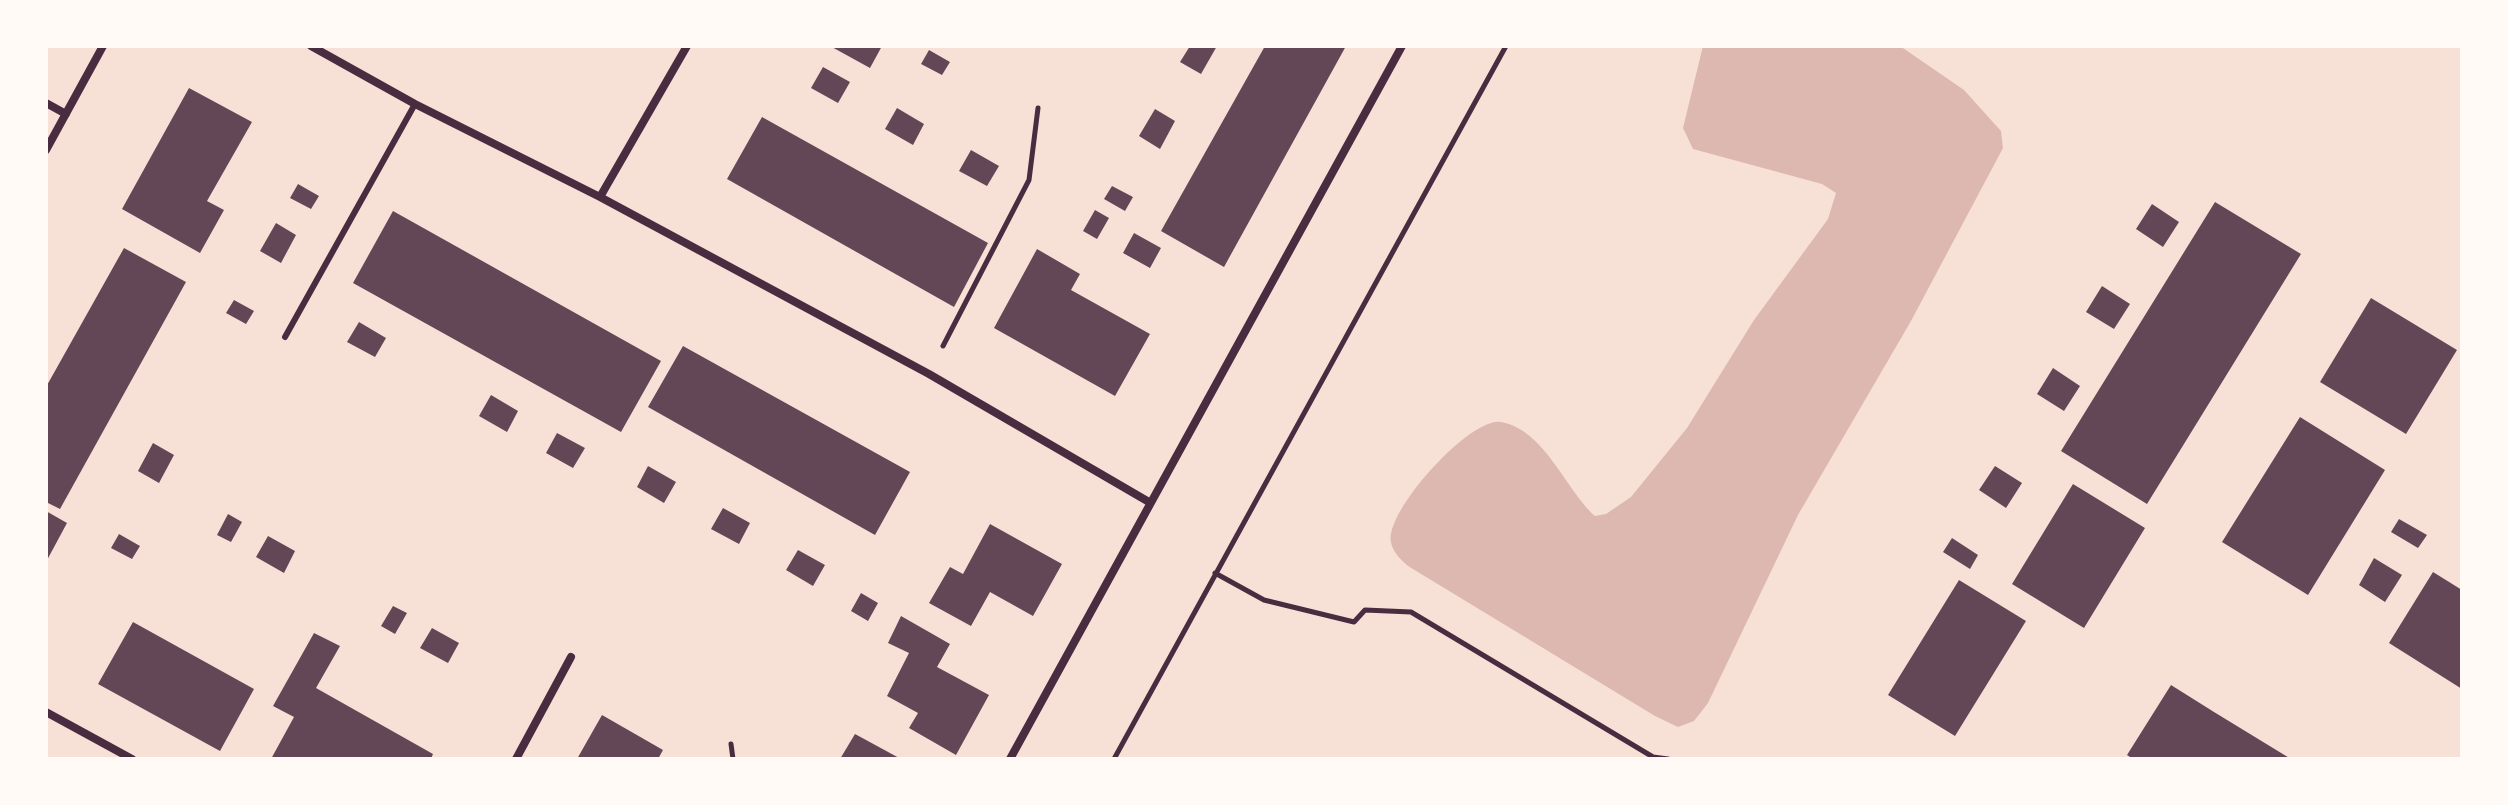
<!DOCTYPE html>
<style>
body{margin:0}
#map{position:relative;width:2508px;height:805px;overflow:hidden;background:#f7e1d7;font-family:"Source Sans 3",sans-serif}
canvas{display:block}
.frame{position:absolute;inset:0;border:48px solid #fffaf5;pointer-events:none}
</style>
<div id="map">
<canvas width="2508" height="805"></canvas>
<div class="frame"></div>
</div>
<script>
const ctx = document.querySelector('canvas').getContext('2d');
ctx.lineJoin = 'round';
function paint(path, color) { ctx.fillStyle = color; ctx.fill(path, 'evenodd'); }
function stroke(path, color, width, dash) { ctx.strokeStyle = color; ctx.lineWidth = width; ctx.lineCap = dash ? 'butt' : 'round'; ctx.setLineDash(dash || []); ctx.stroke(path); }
const water = new Path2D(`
 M 1703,46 L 1900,46 L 1964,90 L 2001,131 L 2003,148 L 1911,321 L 1798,515 L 1708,703 L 1694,721 L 1678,727 L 1655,716 L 1408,566 C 1401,560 1392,551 1391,542 C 1385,511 1470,417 1501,422 C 1545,430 1565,489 1595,516 L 1606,514 L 1631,497 L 1687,428 L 1754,320 L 1828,219 L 1836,193 L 1822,184 L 1693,149 L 1683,128 Z`);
const building = new Path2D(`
 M 830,46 L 882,46 L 870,68 Z
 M 1190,46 L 1217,46 L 1201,74 L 1180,62 Z
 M 1265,46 L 1346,46 L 1224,267 L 1161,231 Z
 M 929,50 L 950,62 L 942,75 L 921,64 Z
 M 823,67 L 850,82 L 838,103 L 811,88 Z
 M 189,88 L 252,122 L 207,201 L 224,210 L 200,253 L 122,209 Z
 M 897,108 L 924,124 L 913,145 L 885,129 Z
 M 1155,109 L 1175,121 L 1160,149 L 1139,136 Z
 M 762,117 L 988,243 L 954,307 L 727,179 Z
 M 971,150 L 999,166 L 987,186 L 959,171 Z
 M 298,184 L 319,196 L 311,209 L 290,198 Z
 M 1112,186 L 1133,197 L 1125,211 L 1104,199 Z
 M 2215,202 L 2301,254 L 2147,504 L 2061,451 Z
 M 2152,204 L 2179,222 L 2163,247 L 2136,229 Z
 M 1095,210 L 1109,218 L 1097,239 L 1083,231 Z
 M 393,211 L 661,361 L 621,432 L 353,283 Z
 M 276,223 L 296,235 L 281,263 L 260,251 Z
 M 1134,233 L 1161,248 L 1150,268 L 1123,253 Z
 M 124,248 L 186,282 L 60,509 L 46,502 L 46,387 Z
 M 1037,249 L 1080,274 L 1071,290 L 1150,334 L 1115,396 L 994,328 Z
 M 2102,286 L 2130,304 L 2114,329 L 2086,312 Z
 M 2371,298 L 2457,350 L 2406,434 L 2320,382 Z
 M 234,300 L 254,311 L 246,324 L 226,313 Z
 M 359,322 L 386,338 L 375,357 L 347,342 Z
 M 683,346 L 910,472 L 875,535 L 648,407 Z
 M 2053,368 L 2080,386 L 2064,411 L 2037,394 Z
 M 491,395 L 518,411 L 507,432 L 479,416 Z
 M 2300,417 L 2385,470 L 2308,595 L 2222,542 Z
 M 557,433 L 585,448 L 573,468 L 546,453 Z
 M 153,443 L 174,455 L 159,483 L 138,471 Z
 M 648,466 L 676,482 L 664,503 L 637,487 Z
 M 1995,466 L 2022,483 L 2006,508 L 1979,490 Z
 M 2073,484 L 2145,528 L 2084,628 L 2012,584 Z
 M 723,508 L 750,523 L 739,544 L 711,529 Z
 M 46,511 L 67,523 L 46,562 Z
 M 228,514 L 242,522 L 231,542 L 217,535 Z
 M 2399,519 L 2427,535 L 2418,548 L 2391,532 Z
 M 990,524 L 1062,564 L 1033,616 L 990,592 L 971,626 L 929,603 L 950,567 L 963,574 Z
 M 119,534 L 140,546 L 132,559 L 111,548 Z
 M 268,536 L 295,551 L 284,573 L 256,557 Z
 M 1952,538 L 1978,555 L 1970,569 L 1943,552 Z
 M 798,550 L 825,565 L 813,586 L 786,570 Z
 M 2374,558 L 2402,575 L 2385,602 L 2359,585 Z
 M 2433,572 L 2462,590 L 2462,689 L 2389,643 Z
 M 1959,580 L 2026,621 L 1955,736 L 1888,695 Z
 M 861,593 L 878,603 L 868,621 L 851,611 Z
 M 393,606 L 407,613 L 395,634 L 381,626 Z
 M 901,616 L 950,644 L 937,667 L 989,695 L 956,755 L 909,728 L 918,713 L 887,696 L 909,653 L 888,643 Z
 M 133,622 L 254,689 L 220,751 L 98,684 Z
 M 432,628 L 459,643 L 448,663 L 420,648 Z
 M 314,633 L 340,646 L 316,688 L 433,754 L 431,759 L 271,759 L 294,717 L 273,706 Z
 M 2171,685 L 2214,712 L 2291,759 L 2133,759 L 2127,755 Z
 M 602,715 L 663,750 L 658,759 L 577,759 Z
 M 855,734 L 901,759 L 840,759 Z`);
const path = new Path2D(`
 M 943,346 L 1029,180 L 1038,108
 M 1215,573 L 1264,600 L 1354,622 L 1365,610 L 1411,612 L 1653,757 L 1668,759
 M 731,744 L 733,759
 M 1114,759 L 1506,46`);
const service = new Path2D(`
 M 285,337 L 415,104`);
const minor = new Path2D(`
 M 311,46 L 415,104 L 600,197 L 687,46
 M 46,103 L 66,114
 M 46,150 L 103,46
 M 600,197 L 929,374 L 1149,502
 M 46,712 L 132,759
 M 516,759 L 571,657
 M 1010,759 L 1402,46`);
paint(water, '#dcb8b0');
paint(building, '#644757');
stroke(path, '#4a2c40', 5);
stroke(service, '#4a2c40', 6);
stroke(minor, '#4a2c40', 8);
</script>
